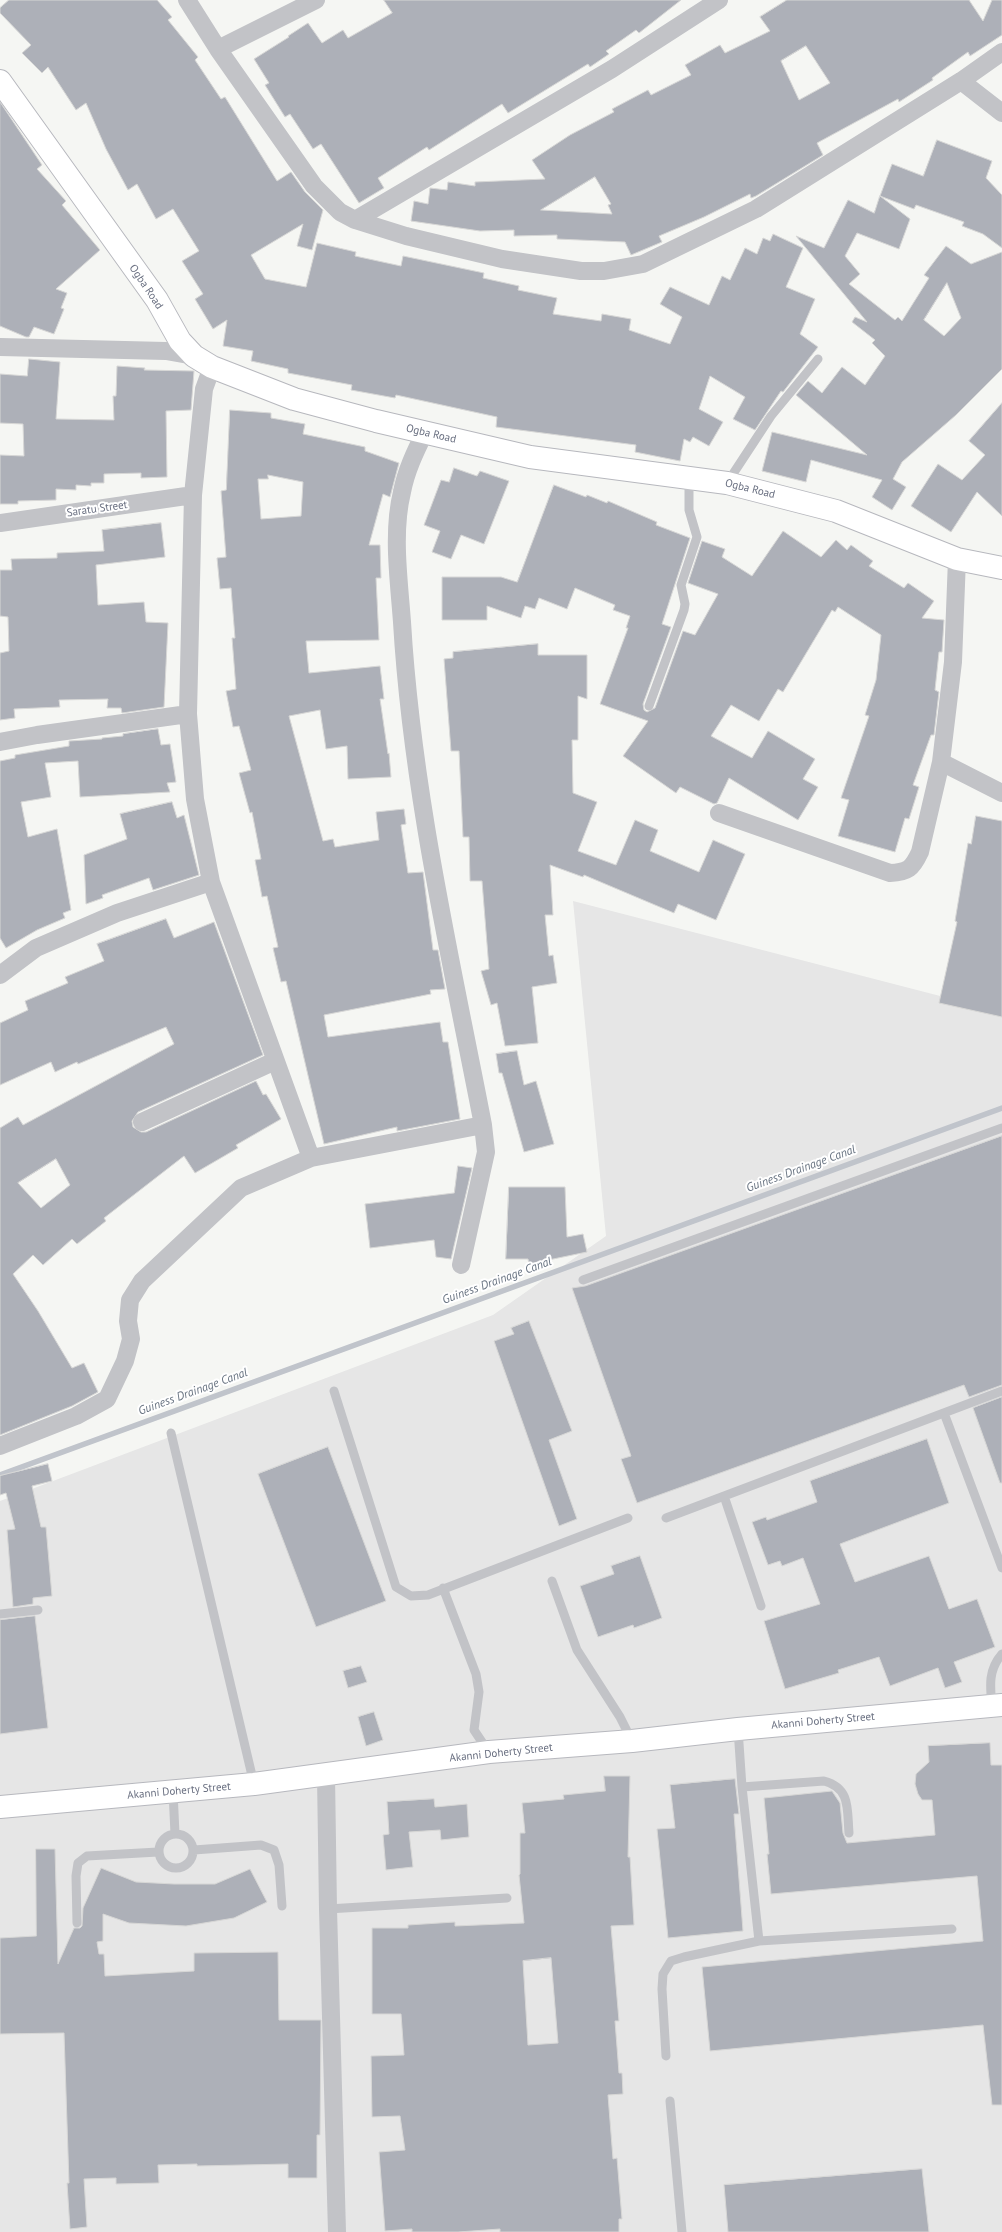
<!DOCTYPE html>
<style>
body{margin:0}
canvas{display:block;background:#f5f6f3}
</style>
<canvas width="1002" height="2232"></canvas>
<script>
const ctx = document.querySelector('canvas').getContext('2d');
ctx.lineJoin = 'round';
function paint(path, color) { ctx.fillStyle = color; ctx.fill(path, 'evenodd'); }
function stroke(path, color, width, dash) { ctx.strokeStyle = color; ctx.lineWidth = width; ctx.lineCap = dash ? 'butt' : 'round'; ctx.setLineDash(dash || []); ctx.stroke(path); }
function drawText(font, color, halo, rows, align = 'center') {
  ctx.font = font + ' "PT Sans",sans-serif'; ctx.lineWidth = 4; ctx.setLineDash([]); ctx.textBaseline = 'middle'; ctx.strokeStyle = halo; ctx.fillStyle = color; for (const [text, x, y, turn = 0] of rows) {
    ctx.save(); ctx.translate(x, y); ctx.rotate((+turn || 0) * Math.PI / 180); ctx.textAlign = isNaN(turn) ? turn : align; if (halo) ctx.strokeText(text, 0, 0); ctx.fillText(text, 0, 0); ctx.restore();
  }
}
const built = new Path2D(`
 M 573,901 L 1002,1012 L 1002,2232 L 0,2232 L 0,1501 L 493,1315 L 606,1236 Z`);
const stream = new Path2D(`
 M 0,1475 L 1002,1108`);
const building = new Path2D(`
 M 9,0 L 157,0 L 172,17 L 168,20 L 198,57 L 195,60 L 221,99 L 225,97 L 277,181 L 291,172 L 305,192 L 323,210 L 312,250 L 297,246 L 303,224 L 251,255 L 265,279 L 306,287 L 317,243 L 356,252 L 355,256 L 401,266 L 403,256 L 484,273 L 483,278 L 519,286 L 518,290 L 557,298 L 553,314 L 601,321 L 602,314 L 631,319 L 629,330 L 670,344 L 682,317 L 660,304 L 670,287 L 709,305 L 722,276 L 730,280 L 745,248 L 757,254 L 763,238 L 770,241 L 773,234 L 803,248 L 786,287 L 815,299 L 800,334 L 818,347 L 783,392 L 781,391 L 755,430 L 733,419 L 745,397 L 710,376 L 699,409 L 723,422 L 709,446 L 693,437 L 690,442 L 684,439 L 680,461 L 635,452 L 636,445 L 496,427 L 497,417 L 396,395 L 395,398 L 351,390 L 352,385 L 288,373 L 288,369 L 251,361 L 253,351 L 223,346 L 227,320 L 213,329 L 195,299 L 203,294 L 182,261 L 199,251 L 173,209 L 156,219 L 137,184 L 128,190 L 106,149 L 86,103 L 76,110 L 48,67 L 42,73 L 22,53 L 31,45 L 0,13 L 0,8 Z
 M 384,0 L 681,0 L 639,33 L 636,30 L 606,51 L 609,54 L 590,67 L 588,64 L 508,113 L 502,104 L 429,150 L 427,147 L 378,178 L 384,188 L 359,203 L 321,144 L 313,149 L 290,114 L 285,117 L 265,85 L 269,83 L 254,59 L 289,37 L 288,36 L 308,23 L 322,43 L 343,30 L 348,38 L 392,13 Z
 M 787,0 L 969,0 L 983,21 L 992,0 L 1002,0 L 1002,35 L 970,56 L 968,52 L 932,78 L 933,80 L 899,102 L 898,99 L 817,143 L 823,155 L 756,196 L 751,198 L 750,194 L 704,217 L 659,236 L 662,242 L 631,255 L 625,242 L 557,239 L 557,235 L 514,236 L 514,230 L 480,231 L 411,221 L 414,201 L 428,204 L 430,188 L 447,190 L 448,182 L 475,186 L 475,182 L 545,179 L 532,160 L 570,135 L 614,112 L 612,109 L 648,90 L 651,95 L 691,75 L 685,65 L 720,45 L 725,53 L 770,31 L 760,17 ZM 806,46 L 830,83 L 799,100 L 781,61 ZM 595,177 L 611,204 L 608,205 L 612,214 L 541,210 Z
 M 0,102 L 42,165 L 37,169 L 66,201 L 62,205 L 100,250 L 56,289 L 67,293 L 61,308 L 64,309 L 54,334 L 34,327 L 29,337 L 26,337 L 0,326 Z
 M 937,140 L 992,161 L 986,178 L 1002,195 L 1002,248 L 983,234 L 962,226 L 964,222 L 916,205 L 914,209 L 880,196 L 892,164 L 923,176 Z
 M 880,196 L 910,219 L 899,249 L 857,233 L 845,256 L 860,274 L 849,284 L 895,320 L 898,317 L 902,321 L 929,278 L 924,275 L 946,246 L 971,264 L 1002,252 L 1002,369 L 956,415 L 902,462 L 893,479 L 906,487 L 892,510 L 872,497 L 882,480 L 811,460 L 806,482 L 762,471 L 772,432 L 867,455 L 796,395 L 808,381 L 822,393 L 842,367 L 865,385 L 885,356 L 872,343 L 875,340 L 852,322 L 855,317 L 867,322 L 796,236 L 824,248 L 848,200 L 874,213 ZM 947,283 L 961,318 L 944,336 L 924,320 Z
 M 29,359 L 60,362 L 56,419 L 114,420 L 113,396 L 116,396 L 117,366 L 145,368 L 144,370 L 194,371 L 191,410 L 166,411 L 167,477 L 141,478 L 141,473 L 104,474 L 104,483 L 91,483 L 91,486 L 76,485 L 76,490 L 56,489 L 56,500 L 18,501 L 18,504 L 0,504 L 0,455 L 24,456 L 23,424 L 0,423 L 0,374 L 27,376 Z
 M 1002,403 L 1002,516 L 977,492 L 951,532 L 911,506 L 938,464 L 962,480 L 985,455 L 969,441 Z
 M 230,410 L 271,413 L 271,418 L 305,424 L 303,434 L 365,447 L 365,451 L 399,463 L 390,497 L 383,494 L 369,545 L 380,545 L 381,578 L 376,578 L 379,640 L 306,641 L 309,673 L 380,666 L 384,699 L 380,699 L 388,754 L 389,753 L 391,777 L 348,779 L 347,746 L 326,749 L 320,710 L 289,716 L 323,841 L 333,839 L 335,847 L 379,840 L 376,812 L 404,809 L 406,824 L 401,825 L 408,873 L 423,872 L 433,950 L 438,950 L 445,989 L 430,990 L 431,994 L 324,1015 L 328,1037 L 440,1022 L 443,1042 L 448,1042 L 460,1119 L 397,1131 L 397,1127 L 324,1144 L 286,981 L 281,982 L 273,948 L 278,947 L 267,896 L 262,897 L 255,860 L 261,859 L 252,812 L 250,813 L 239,773 L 251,770 L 239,726 L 233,727 L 226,691 L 236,689 L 232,638 L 235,638 L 231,588 L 220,589 L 217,558 L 226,557 L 221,491 L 226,490 ZM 268,475 L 303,482 L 301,516 L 261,519 L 258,479 L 268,479 Z
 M 454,468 L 477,476 L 480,471 L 509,481 L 484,544 L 461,535 L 451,559 L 432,552 L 440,531 L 424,525 L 441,480 L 449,482 Z
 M 554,485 L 586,497 L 587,495 L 607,503 L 608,501 L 657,522 L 656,525 L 690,538 L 662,624 L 671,627 L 643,704 L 644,710 L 647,712 L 655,708 L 683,631 L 695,635 L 718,594 L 688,583 L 702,541 L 725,549 L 722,557 L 752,576 L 783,531 L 821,557 L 836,540 L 847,550 L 851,545 L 873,561 L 869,566 L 904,588 L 908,583 L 934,601 L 922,618 L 944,620 L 942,652 L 939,652 L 935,690 L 939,692 L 934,735 L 931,735 L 913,785 L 919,787 L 909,819 L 905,818 L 895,852 L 838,836 L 849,800 L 841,798 L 869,716 L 865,715 L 876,680 L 881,635 L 838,607 L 835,612 L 832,610 L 783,692 L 778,689 L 759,721 L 731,705 L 711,736 L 752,758 L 768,731 L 815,759 L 803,779 L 818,787 L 798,820 L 729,778 L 717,803 L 714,804 L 680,787 L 676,793 L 623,756 L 648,721 L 600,704 L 628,628 L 626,628 L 630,616 L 613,610 L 615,605 L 575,588 L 567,609 L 539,598 L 535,609 L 525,606 L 521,618 L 487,606 L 487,620 L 442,620 L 442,577 L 501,577 L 517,582 Z
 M 161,523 L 165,557 L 96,565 L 98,605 L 144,602 L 146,622 L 168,623 L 164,707 L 122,713 L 121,708 L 107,708 L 108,699 L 59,700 L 60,707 L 14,709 L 15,718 L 0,720 L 0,653 L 9,651 L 8,617 L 0,616 L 0,570 L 12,570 L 11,559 L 57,558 L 57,553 L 104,551 L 102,530 Z
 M 538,644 L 538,655 L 587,655 L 587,699 L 578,696 L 578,740 L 572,740 L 573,793 L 597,802 L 578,851 L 616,865 L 635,820 L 658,830 L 650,851 L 699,872 L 713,840 L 745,854 L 716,920 L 678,904 L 674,913 L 584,875 L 583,877 L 550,865 L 553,915 L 545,915 L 549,956 L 553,955 L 557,983 L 532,987 L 538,1043 L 505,1046 L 497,1003 L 491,1005 L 481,971 L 489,969 L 482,881 L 470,881 L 469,837 L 463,837 L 459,751 L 451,751 L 444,659 L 453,658 L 453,652 Z
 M 158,729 L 161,745 L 170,744 L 176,782 L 167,783 L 170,792 L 80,797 L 78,761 L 45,763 L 51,797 L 21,802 L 28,837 L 57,829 L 71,910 L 63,913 L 65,918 L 37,930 L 6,948 L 0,938 L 0,761 L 15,758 L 15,755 L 69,746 L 69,741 L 102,739 L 102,738 L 123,736 L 123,734 Z
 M 172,802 L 177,818 L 184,815 L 199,875 L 153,890 L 149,878 L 102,895 L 103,898 L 86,904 L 84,855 L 127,839 L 120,814 Z
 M 976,816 L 1002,821 L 1002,1017 L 939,1003 L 957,922 L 955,921 L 968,843 L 971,844 Z
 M 166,919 L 174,938 L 214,922 L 263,1055 L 138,1112 L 132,1121 L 133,1127 L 141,1132 L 146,1132 L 256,1081 L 263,1095 L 266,1094 L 281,1119 L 236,1145 L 238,1148 L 195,1173 L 184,1156 L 104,1218 L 106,1221 L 77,1244 L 72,1239 L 43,1265 L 33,1255 L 13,1274 L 38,1311 L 72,1368 L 84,1363 L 98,1392 L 72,1406 L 0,1435 L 0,1128 L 18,1117 L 23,1125 L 174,1044 L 166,1027 L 78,1064 L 77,1062 L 55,1072 L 51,1062 L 0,1085 L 0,1023 L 28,1010 L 25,1001 L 68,983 L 65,977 L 104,961 L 97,944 ZM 56,1159 L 70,1185 L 41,1208 L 18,1183 Z
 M 517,1051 L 524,1085 L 536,1081 L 554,1144 L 524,1152 L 502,1073 L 499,1073 L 496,1054 Z
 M 1002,1136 L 1002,1385 L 969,1397 L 964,1385 L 637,1503 L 621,1459 L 631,1456 L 572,1288 L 585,1286 Z
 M 458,1166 L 472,1168 L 451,1259 L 436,1257 L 434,1240 L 370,1248 L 365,1204 L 454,1193 Z
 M 509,1187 L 565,1187 L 567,1237 L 583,1234 L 587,1252 L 529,1264 L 528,1259 L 506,1259 Z
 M 529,1321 L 572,1431 L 549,1440 L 577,1519 L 559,1526 L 494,1341 L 514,1334 L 511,1328 Z
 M 1002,1397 L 1002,1483 L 1000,1483 L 973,1408 Z
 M 927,1439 L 949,1503 L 840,1544 L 855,1582 L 929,1556 L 949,1609 L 977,1599 L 995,1647 L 954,1662 L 962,1682 L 945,1688 L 938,1668 L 890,1686 L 879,1657 L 838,1670 L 839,1673 L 785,1689 L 764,1621 L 820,1604 L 803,1558 L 782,1566 L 780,1561 L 768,1565 L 752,1522 L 766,1517 L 767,1520 L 817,1502 L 810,1481 Z
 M 328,1447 L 386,1601 L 316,1627 L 258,1474 Z
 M 48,1464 L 52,1481 L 32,1486 L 41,1527 L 46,1527 L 52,1596 L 33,1598 L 33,1604 L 13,1607 L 7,1530 L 15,1529 L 6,1493 L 0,1495 L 0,1476 Z
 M 640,1556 L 662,1618 L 634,1628 L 633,1625 L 598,1637 L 580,1586 L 614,1574 L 611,1566 Z
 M 35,1616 L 48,1728 L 0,1734 L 0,1620 Z
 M 361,1666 L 367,1682 L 348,1688 L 343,1671 Z
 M 374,1712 L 383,1740 L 366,1746 L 358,1717 Z
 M 990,1743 L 991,1765 L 1002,1765 L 1002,2105 L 992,2105 L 983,2025 L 710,2051 L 702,1967 L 983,1941 L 977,1876 L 771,1894 L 767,1854 L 769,1854 L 764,1798 L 832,1791 L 840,1803 L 843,1833 L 847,1843 L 935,1835 L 932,1800 L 922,1800 L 918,1794 L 915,1784 L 916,1774 L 929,1762 L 928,1746 Z
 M 604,1776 L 630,1776 L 628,1857 L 630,1857 L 634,1925 L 611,1926 L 619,2021 L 615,2021 L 619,2073 L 622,2073 L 623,2094 L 608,2095 L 613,2159 L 617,2158 L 622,2219 L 619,2219 L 619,2232 L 500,2232 L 500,2229 L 458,2232 L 412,2232 L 412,2229 L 385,2231 L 379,2152 L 405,2150 L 400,2116 L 372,2117 L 371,2056 L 404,2055 L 401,2014 L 372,2014 L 372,1928 L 408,1928 L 408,1925 L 455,1922 L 455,1926 L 524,1923 L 519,1875 L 520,1874 L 520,1833 L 525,1833 L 522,1803 L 564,1799 L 563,1795 L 605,1791 ZM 551,1958 L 558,2043 L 528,2045 L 523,1961 Z
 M 735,1779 L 739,1814 L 734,1814 L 743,1931 L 668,1938 L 657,1829 L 675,1828 L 670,1785 Z
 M 434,1799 L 435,1807 L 467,1804 L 469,1837 L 441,1840 L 440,1830 L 409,1832 L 413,1867 L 386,1870 L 383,1835 L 389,1834 L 387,1802 Z
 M 36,1849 L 55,1849 L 58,1964 L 74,1928 L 80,1928 L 82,1926 L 83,1908 L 101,1868 L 136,1882 L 174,1884 L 215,1884 L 250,1869 L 267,1902 L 234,1918 L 186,1926 L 129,1923 L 103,1914 L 103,1941 L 97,1942 L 99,1954 L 104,1954 L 105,1976 L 194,1971 L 194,1953 L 278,1952 L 279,2020 L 321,2020 L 320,2135 L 317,2135 L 317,2178 L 288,2178 L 288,2164 L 197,2166 L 197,2164 L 158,2165 L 159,2183 L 116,2184 L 116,2178 L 84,2179 L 87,2227 L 70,2229 L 67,2183 L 69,2183 L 64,2033 L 0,2034 L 0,1938 L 36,1936 Z
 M 922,2169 L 929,2232 L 728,2232 L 724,2185 Z`);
const lane = new Path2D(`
 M 727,483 L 771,416 L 818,359
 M 649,706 L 684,610 L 685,604 L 681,585 L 697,537 L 689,510 L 689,479
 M 583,1280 L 1002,1128
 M 334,1391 L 396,1587 L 411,1596 L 428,1595 L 628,1518
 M 944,1413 L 1002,1568
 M 171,1433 L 254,1784
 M 724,1496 L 761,1606
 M 666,1518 L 1002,1391
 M 552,1581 L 577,1650 L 620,1717 L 632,1741
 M 443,1588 L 476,1674 L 479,1692 L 474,1730 L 488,1751
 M 0,1614 L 38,1610
 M 992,1706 C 990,1686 988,1670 1002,1654
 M 738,1729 L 742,1787 L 759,1941
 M 742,1787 L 824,1781 C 851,1788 847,1810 849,1833
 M 173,1791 L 175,1834
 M159 1851a17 17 0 1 1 34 0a17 17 0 1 1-34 0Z
 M 194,1850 L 261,1845 L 274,1850 L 279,1865 L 282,1906
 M 328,1909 L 507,1898
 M 77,1923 L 76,1876 L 78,1863 L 87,1856 L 158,1852
 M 666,2056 L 662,1989 L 663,1974 L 671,1961 L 684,1957 L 759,1941 L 952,1929
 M 670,2101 L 682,2232`);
const street = new Path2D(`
 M 187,0 L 218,49 L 314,186 L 340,212 L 355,220 L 406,236 L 502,259 L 581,271 L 604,271 L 643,264 L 756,209 L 961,81 L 1002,52
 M 218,49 L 316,0
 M 961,81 L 1002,113
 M 355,220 L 612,69 L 719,0
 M 0,347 L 166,351 L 194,356
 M 212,367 L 204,389 L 193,495 L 188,714 L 195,799 L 211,882 L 311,1158
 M 425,432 C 415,452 406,471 402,492 C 392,533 399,580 402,622 C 412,792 451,959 483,1125 L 486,1152 L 461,1265
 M 0,523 L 193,495
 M 0,742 L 37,735 L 188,714
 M 941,762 L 1002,793
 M 719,813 L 890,873 C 908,872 912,869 920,852 L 941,762 L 953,662 L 957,559
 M 0,975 L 36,948 L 117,913 L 211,882
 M 142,1122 L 275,1061
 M 0,1446 L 76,1416 L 107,1399 L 125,1361 L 131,1339 L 128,1321 L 130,1300 L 142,1281 L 241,1188 L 311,1158 L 483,1125
 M 326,1776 L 328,1909 L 337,2232`);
const secondary = new Path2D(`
 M 0,81 L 157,300 L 180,341 L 194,356 L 212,367 L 294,399 L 376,421 L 530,457 L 727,483 L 836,511 L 957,559 L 1002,568
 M 0,1807 L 254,1784 L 489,1752 L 632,1741 L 738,1729 L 1002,1705`);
const streetNames = [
 ["Ogba Road",146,287,56],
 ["Ogba Road",431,434,13],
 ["Ogba Road",750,489,14],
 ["Saratu Street",97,509,-8],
 ["Akanni Doherty Street",823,1721,-5],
 ["Akanni Doherty Street",501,1753,-6],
 ["Akanni Doherty Street",179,1791,-5]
];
const waterNames = [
 ["Guiness Drainage Canal",801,1169,-20],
 ["Guiness Drainage Canal",497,1281,-20],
 ["Guiness Drainage Canal",193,1392,-20]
];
paint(built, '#e6e6e6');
stroke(stream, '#c0c4cb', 5.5);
paint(building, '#adb0b8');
stroke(building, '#d7d7d6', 1);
stroke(secondary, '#b7b8be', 24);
stroke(lane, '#c2c3c7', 9);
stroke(street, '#c2c3c7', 18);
stroke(secondary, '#fff', 22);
drawText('11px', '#696f80', '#fff', streetNames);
drawText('italic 12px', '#6a7583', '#fff', waterNames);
</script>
